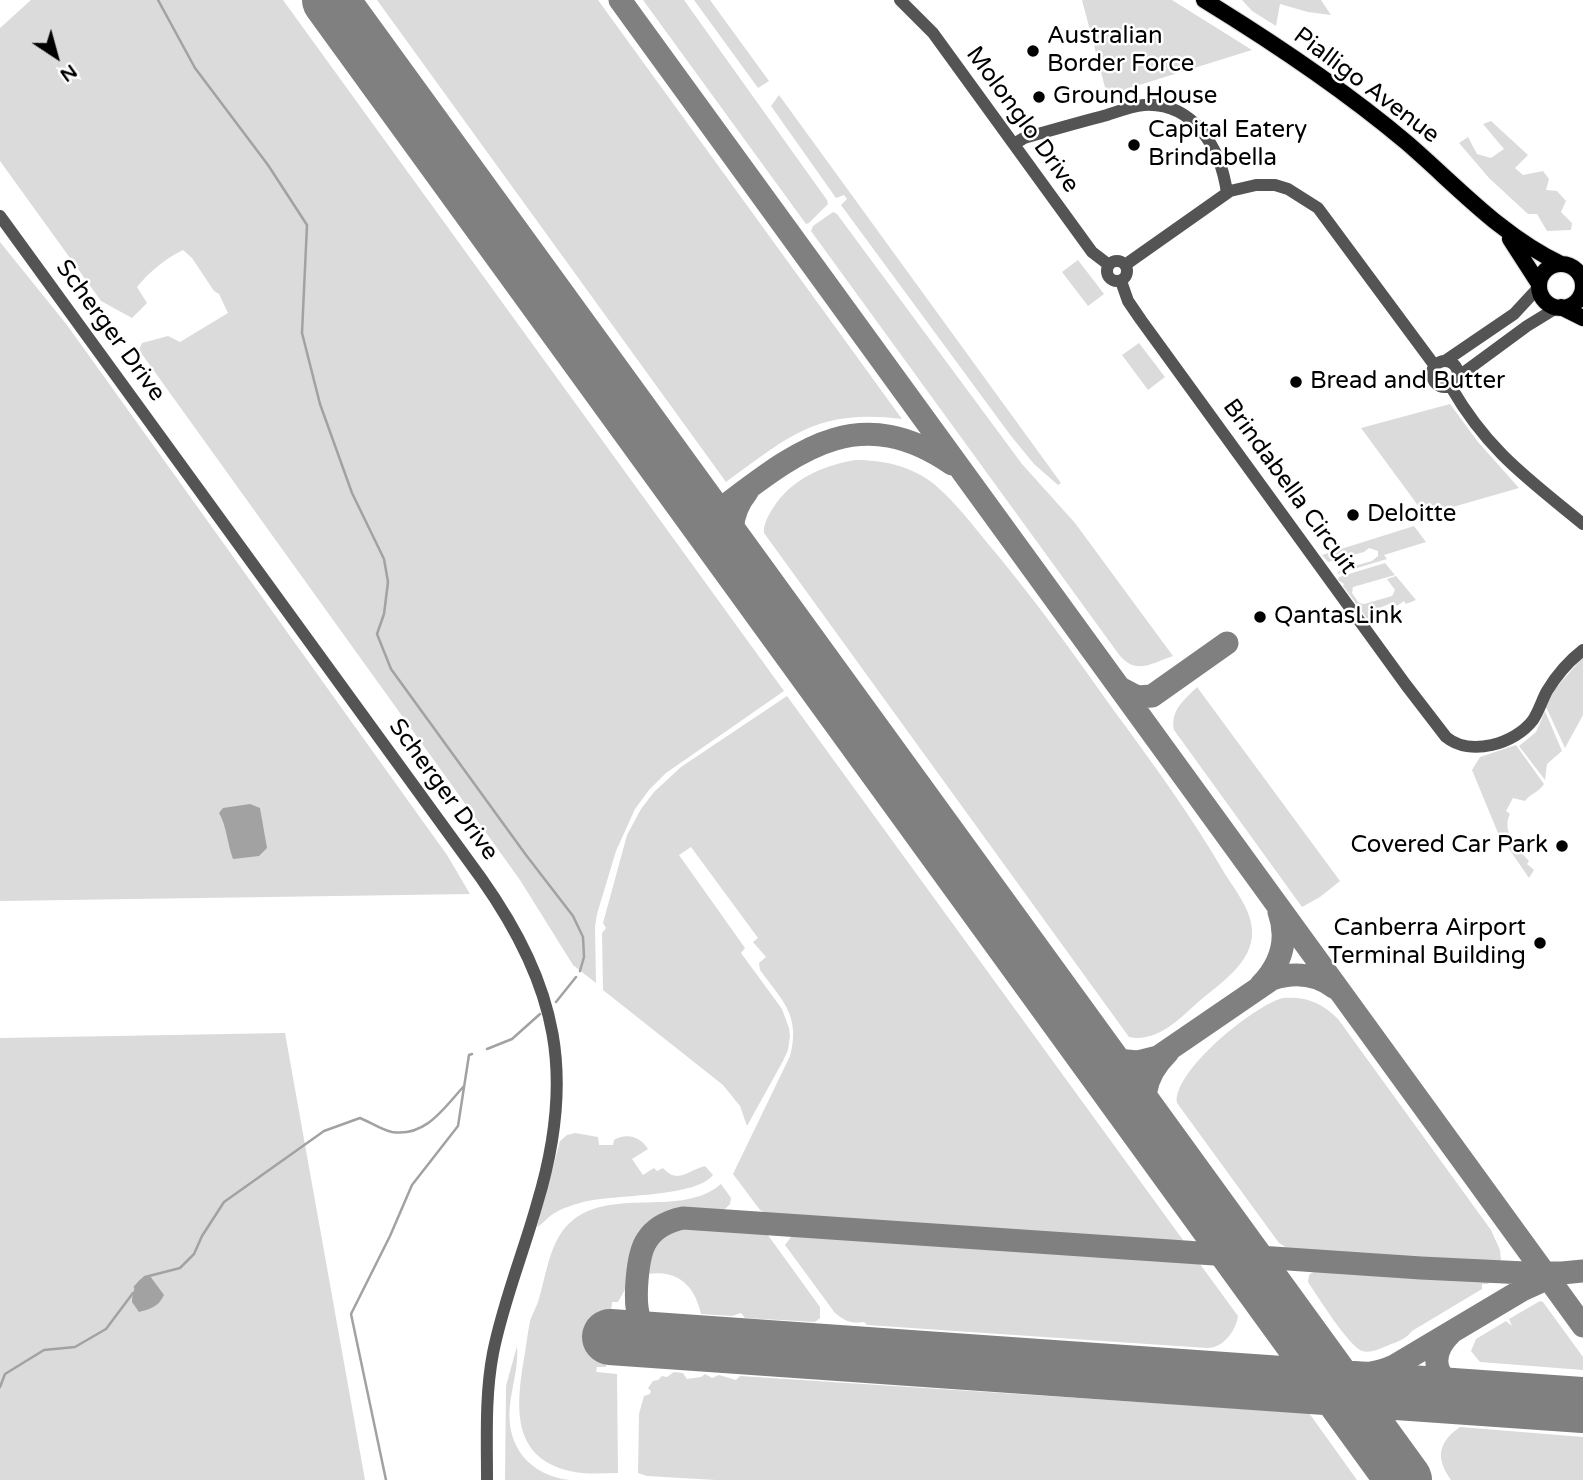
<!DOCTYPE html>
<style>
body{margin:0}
#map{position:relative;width:1583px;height:1480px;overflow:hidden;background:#fff;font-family:"Varela Round",sans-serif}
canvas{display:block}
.north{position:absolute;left:21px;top:21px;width:70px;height:70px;-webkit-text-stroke:5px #fff;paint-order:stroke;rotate:144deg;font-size:19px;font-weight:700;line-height:28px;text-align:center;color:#000}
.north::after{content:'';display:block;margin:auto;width:24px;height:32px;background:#000;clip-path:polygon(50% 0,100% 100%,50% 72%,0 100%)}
</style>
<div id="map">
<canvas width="1583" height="1480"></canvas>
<div class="north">N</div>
</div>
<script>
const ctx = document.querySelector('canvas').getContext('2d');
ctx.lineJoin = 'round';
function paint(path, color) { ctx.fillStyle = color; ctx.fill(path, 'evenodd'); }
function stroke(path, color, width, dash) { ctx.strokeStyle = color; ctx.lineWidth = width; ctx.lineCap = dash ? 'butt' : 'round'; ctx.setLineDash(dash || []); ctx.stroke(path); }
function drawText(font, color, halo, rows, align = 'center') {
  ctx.font = font + ' "Varela Round",sans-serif'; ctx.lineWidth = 5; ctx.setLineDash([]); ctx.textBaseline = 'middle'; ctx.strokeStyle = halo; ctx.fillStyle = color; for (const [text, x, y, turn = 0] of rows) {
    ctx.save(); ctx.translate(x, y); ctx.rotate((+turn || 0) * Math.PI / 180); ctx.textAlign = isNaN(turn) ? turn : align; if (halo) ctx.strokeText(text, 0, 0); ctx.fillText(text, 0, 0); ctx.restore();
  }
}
const green = new Path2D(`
 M 31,0 L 283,0 L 784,691 L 666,773 L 649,790 L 635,809 L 616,851 L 597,914 L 595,927 L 596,983 L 573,965 L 520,880 L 139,350 L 142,343 L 168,336 L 180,342 L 228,313 L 219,294 L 214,291 L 192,258 L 183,250 C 165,259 150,271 137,287 L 147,303 L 132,318 L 101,301 L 0,161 L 0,28 Z
 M 377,0 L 598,0 L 902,419 C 817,409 791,435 726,482 Z
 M 643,0 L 684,0 L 827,200 L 828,204 L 809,223 L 806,224 Z
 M 694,0 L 710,0 L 769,81 L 758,88 Z
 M 1082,0 L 1172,0 L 1252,50 L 1107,95 Z
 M 1242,0 L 1321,0 L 1331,15 L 1308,12 L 1280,4 L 1276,26 L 1252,11 Z
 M 779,95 L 819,150 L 1061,483 L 1058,485 L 1034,464 L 1011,436 L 841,205 L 847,199 L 844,195 L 836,198 L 771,106 Z
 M 1491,121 L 1528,155 L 1515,168 L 1523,175 L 1543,171 L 1549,179 L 1546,190 L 1557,191 L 1566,201 L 1561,212 L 1572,223 L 1571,230 L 1547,231 L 1537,214 L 1528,214 L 1489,178 L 1459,143 L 1468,137 L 1477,154 L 1491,158 L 1504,149 L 1483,124 Z
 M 833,212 L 837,214 L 1022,464 L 1075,523 L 1173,656 C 1152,663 1137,675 1120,656 L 811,231 L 813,226 Z
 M 0,242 L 67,325 L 447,855 L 470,894 L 0,901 Z
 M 1078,260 L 1104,294 L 1088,306 L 1062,272 Z
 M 1139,343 L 1165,377 L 1148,390 L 1122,355 Z
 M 1450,404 L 1478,442 L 1519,488 L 1425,515 L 1361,428 Z
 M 855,460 C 884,460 911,466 934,484 C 953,500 969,520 984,539 C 1031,594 1073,653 1115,712 C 1154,765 1192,817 1225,874 C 1236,891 1251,910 1252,930 C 1254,963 1219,984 1197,1003 C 1179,1020 1155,1043 1129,1037 L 764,533 C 763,525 768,516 773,508 C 792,479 821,466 855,460 Z
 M 1414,526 L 1426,542 L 1384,555 L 1387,559 L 1337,574 L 1340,570 L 1372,561 L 1378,556 L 1378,551 L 1369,548 L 1364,552 L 1328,562 L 1322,555 Z
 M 1385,563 L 1395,575 L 1353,587 L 1352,593 L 1359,603 L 1364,604 L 1392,596 L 1395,590 L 1387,579 L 1396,576 L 1416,600 L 1406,604 L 1404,601 L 1397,606 L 1394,602 L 1374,610 L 1376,616 L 1368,620 L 1343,586 L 1344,584 L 1338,580 L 1339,577 Z
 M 1583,657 L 1583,715 L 1565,748 L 1546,707 L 1555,689 Z
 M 1197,687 L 1340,881 L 1320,897 L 1302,907 L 1174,730 C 1170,711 1184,700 1197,687 Z
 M 787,696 L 1183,1240 L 1182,1241 L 766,1213 L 760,1210 L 733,1174 L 790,1056 C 801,1016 782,1000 760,970 L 759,963 L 766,957 L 753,942 L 758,938 L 691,847 L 679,855 L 745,948 L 741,953 L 782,1009 L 789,1028 L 790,1036 L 788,1050 L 783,1061 L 747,1126 L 740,1106 L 723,1085 L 603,990 L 602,933 L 606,928 L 603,923 L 627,835 L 641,809 L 654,792 L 681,767 Z
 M 1545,711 L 1562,751 L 1547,764 L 1545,780 L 1519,746 L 1536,732 Z
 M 1516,745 L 1544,784 C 1538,793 1531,793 1525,801 L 1513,798 L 1506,811 L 1510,814 C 1501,831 1517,848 1529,861 L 1527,864 L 1534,870 L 1529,878 L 1498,833 L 1472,770 L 1480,757 Z
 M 1283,998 C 1306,996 1322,1003 1338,1019 L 1491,1230 L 1500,1250 L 1501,1260 L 1495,1262 L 1287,1248 L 1279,1243 L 1177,1103 C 1172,1072 1254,1005 1283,998 Z
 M 285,1033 L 365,1480 L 0,1480 L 0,1038 Z
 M 575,1133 L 598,1137 L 599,1145 L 613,1145 L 614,1140 C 626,1133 640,1136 648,1149 L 632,1159 L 643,1175 L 654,1168 L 657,1171 L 663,1168 C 678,1185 688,1170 705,1166 L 713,1175 C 695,1198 614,1194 583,1202 C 573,1205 562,1208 553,1214 C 547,1218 543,1224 537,1227 L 560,1141 L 567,1135 Z
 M 721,1184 L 731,1198 L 730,1204 L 725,1209 L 676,1209 L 661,1213 L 649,1222 L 635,1239 L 631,1249 L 628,1284 L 618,1302 L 612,1302 L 606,1367 L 597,1367 L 596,1372 L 617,1374 L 618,1473 C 602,1473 586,1475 570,1471 C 513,1458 516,1410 523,1364 C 526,1350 527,1335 530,1321 C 532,1314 536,1308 538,1302 C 547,1274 549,1239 573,1220 C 615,1187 681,1218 721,1184 Z
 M 687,1226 L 765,1231 L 820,1307 L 820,1318 L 815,1322 L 745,1318 L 741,1313 L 732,1316 L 701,1314 C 695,1286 678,1269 648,1274 C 644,1247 660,1227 687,1226 Z
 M 794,1233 L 1059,1250 L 1063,1254 L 1064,1251 L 1197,1260 L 1238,1316 C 1236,1330 1224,1348 1207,1348 L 867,1325 L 864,1322 C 851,1324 845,1321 835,1313 L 785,1245 Z
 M 1319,1268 L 1492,1280 L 1488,1284 L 1482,1284 L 1482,1289 L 1412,1331 C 1406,1339 1397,1342 1389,1345 C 1381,1348 1371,1354 1362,1351 C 1348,1345 1318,1297 1308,1282 L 1309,1275 Z
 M 1540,1301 L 1543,1302 L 1583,1357 L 1583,1370 L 1480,1362 L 1471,1351 L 1476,1339 L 1506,1321 L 1512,1326 L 1509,1319 Z
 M 517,1346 C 519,1365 512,1386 510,1405 C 505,1446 530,1476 570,1480 L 505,1480 L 506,1386 Z
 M 674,1372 L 683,1373 L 687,1379 L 701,1377 L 705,1374 L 712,1378 L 719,1375 L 736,1380 L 740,1376 L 1309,1413 L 1357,1480 L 716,1480 L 647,1476 L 638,1473 L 639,1414 L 644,1396 L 650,1394 L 651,1391 L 648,1388 L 653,1381 L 658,1380 L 662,1376 L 667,1377 Z
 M 1460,1427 L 1583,1437 L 1583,1480 L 1451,1480 C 1436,1459 1437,1443 1460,1427 Z`);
const water = new Path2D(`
 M 250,804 L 260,808 L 267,848 L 259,856 L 233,859 C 227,843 227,827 219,813 L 223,808 Z
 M 150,1276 L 164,1295 C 159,1306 151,1309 139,1312 L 132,1302 C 133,1290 136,1277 150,1276 Z`);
const stream = new Path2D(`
 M 158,0 L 195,68 L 268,165 L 307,225 L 302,333 L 320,404 L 352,493 L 384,559 L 388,582 L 384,614 L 377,634 L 391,669 L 526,855 L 573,916 L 583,937 L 584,957 L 580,971
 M 556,1002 L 576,977
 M 487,1049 L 512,1039 L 540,1014
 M 135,1287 L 145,1277 L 180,1268 L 194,1254 L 202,1236 L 224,1202 L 324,1131 L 360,1118 C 370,1122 382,1130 392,1132 C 426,1137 444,1108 464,1086
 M 0,1387 L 5,1374 L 44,1350 L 75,1347 L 106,1329 L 133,1293
 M 386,1480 L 351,1314 L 390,1236 L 412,1185 L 458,1126 L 469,1055 L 472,1054`);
const taxiway = new Path2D(`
 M 620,0 L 1583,1326
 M 707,519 C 788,460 851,395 952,464
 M 741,567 C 728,542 729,514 747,492
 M 1120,688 L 1137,697 L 1152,696 L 1227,643
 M 1261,985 C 1281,964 1289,940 1279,912
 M 1089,1045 L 1116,1060 L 1138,1062 L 1158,1057 L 1272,979 C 1294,972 1317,974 1335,988
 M 1155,1137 C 1140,1103 1141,1079 1168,1052
 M 1226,1234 L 1238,1246 L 1256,1256
 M 1451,1333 C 1425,1358 1438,1381 1464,1397
 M 663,1341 C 654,1336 644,1330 640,1320 C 633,1303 637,1254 647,1240 C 655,1227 669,1221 683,1218 L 1421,1268 L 1525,1273 L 1562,1273 L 1583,1271
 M 1310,1350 C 1335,1375 1365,1380 1396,1365 L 1522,1290 L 1553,1276
 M 1574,1405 L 1583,1404
 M 1379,1445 C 1368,1414 1372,1388 1396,1365`);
const runway = new Path2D(`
 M 330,0 L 1404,1480
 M 610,1337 L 1583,1405`);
const minor = new Path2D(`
 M 900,0 L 933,33 L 1092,252 L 1109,265
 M 1014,144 L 1024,138 C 1052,130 1080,122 1107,115 C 1119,111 1132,106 1144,105 C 1194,102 1221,149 1227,193
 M 0,216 L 481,878 C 558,987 576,1076 537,1204 C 523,1254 503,1302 493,1353 C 485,1395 487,1437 487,1480
 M1107 271a10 10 0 1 1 20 0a10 10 0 1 1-20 0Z
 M 1125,265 L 1230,191 L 1256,185 L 1275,185 L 1288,189 L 1318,208 L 1435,366
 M 1121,281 L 1128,301 L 1141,320 L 1406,685 L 1446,737 C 1470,757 1515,744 1533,720 C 1539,711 1542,700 1547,691 C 1556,676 1570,660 1583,650
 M1432 374a13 13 0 1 1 26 0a13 13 0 1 1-26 0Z
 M 1445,361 L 1514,314 L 1539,287
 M 1459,376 L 1527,326 L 1558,307
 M 1451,387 C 1488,451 1527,478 1583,524`);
const major = new Path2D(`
 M 1204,0 C 1274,43 1343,89 1406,142 C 1455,184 1501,236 1561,264
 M 1510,239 L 1539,284
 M1539 286a22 22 0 1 1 44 0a22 22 0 1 1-44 0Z
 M 1561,307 L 1583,318`);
const markers = [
 [1033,51,7,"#000"],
 [1039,97,7,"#000"],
 [1134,145,7,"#000"],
 [1296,382,7,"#000"],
 [1353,515,7,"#000"],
 [1260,617,7,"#000"],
 [1562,846,7,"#000"],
 [1540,943,7,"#000"]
];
const poiNames = [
 ["Australian",1047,37],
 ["Border Force",1047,65],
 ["Ground House",1053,97],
 ["Capital Eatery",1148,131],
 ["Brindabella",1148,159],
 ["Bread and Butter",1310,382],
 ["Deloitte",1367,515],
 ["QantasLink",1274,617],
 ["Covered Car Park",1548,846,"right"],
 ["Canberra Airport",1526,929,"right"],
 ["Terminal Building",1526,957,"right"]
];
const streetNames = [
 ["Pialligo Avenue",1366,86,37],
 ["Molonglo Drive",1022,120,54],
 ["Scherger Drive",110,331,54],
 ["Brindabella Circuit",1289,487,54],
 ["Scherger Drive",443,790,54]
];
paint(green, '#dbdbdb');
paint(water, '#a2a2a2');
stroke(stream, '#a2a2a2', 2.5);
stroke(taxiway, '#808080', 23);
stroke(runway, '#808080', 56);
stroke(major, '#dbdbdb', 18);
stroke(minor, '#545454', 12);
stroke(major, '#000', 16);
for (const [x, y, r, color] of markers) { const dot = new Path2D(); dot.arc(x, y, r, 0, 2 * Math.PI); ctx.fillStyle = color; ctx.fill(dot); stroke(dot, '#fff', 2.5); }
drawText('24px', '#000', '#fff', poiNames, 'left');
drawText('24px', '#000', '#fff', streetNames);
</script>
